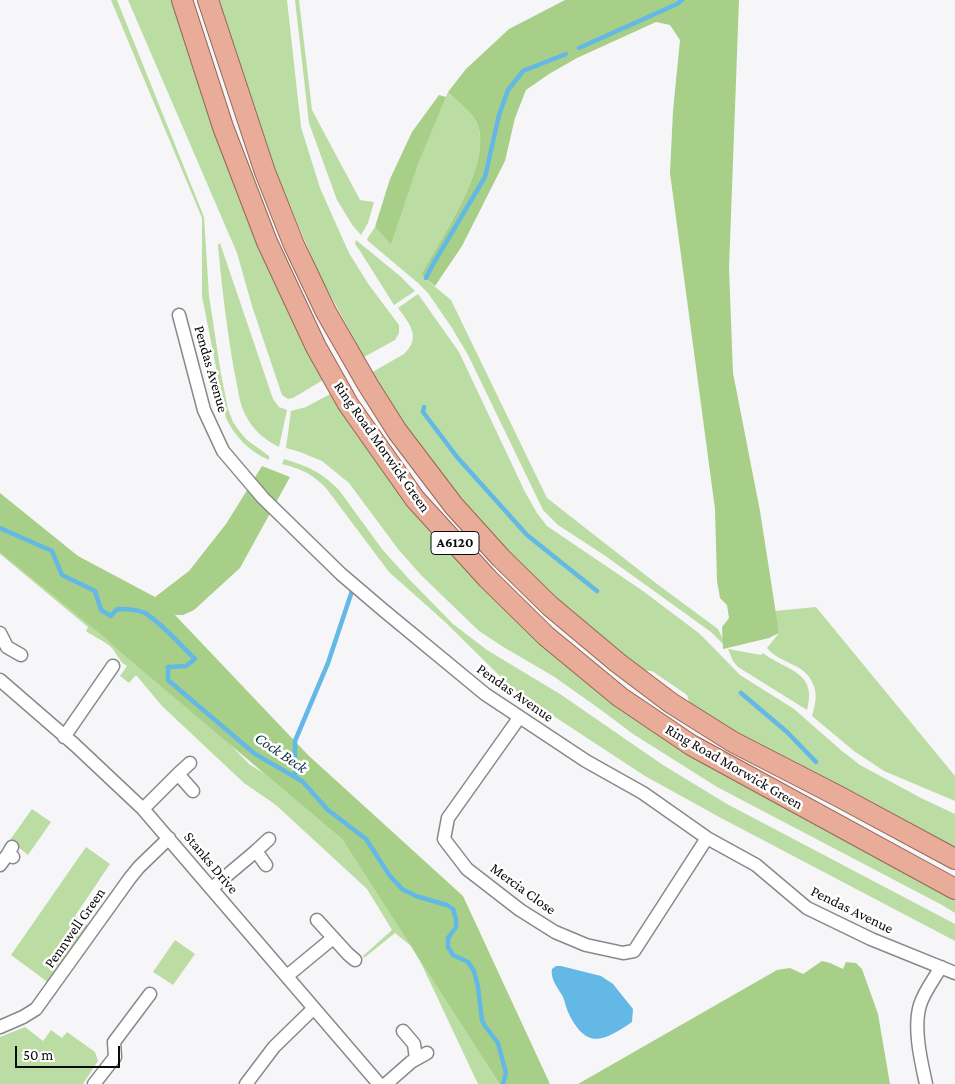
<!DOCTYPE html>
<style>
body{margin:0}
#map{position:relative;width:955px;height:1084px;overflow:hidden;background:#f6f6f8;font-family:"Crimson Pro",serif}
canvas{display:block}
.scale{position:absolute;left:15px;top:1046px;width:105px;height:22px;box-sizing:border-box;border:2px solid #0b0b0c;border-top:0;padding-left:6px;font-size:15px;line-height:18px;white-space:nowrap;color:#0b0b0c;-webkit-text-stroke:4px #fff;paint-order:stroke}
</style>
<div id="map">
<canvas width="955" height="1084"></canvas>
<div class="scale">50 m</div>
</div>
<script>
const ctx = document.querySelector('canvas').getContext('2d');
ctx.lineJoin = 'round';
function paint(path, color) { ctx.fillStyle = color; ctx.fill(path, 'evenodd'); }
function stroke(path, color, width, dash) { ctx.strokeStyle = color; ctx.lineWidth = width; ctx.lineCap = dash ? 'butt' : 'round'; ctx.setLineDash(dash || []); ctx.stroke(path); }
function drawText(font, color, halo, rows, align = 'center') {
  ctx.font = font + ' "Crimson Pro",serif'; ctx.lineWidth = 5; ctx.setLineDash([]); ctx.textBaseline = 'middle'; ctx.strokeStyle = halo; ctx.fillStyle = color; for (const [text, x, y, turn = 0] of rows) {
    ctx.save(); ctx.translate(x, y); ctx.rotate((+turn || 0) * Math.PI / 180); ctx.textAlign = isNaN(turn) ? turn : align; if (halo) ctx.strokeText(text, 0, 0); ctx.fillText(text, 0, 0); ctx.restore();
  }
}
const green = new Path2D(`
 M 111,0 L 117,0 L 204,217 L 209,296 L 221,374 L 228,409 L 233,422 L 240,432 L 247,440 L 269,456 L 269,460 C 250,452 235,437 226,418 L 202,296 L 202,218 Z
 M 128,0 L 172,0 L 224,152 L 266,264 L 323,380 L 293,398 L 288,399 L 282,395 L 252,306 L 237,253 Z
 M 218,0 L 287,0 L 301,127 L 320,188 L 349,253 L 369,285 L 399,325 L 399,333 L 395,340 L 364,357 L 320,276 L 279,180 Z
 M 295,0 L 299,0 L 312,110 L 360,200 L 374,202 L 368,223 L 361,235 L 353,226 L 337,200 L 309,123 Z
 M 448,92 C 456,100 473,113 477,123 C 494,163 440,240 421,275 L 451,300 L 547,498 L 657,584 L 718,629 L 728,649 L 761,655 L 763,653 C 786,671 818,671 807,710 L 738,667 L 733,661 L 728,649 L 711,632 L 604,555 L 558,525 L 543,510 L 468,355 L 452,328 L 428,293 L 418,283 L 368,241 L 367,239 L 375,227 L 391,245 L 418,163 Z
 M 356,240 L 400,276 L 415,291 L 394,305 L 360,251 L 355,244 Z
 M 220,243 L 273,399 L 279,407 L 287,410 L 279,447 C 265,440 253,430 246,416 C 239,404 238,388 235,375 C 227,331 222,289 218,245 Z
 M 418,294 L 459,352 L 525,492 L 537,513 L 547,526 L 643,591 L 700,634 L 740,675 L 794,709 L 842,751 L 860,765 L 921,798 L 955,814 L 955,851 L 775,756 L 691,707 L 687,695 L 652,671 L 639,670 L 570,613 L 510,557 L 431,464 L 369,374 L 404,354 C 422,337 409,323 398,308 Z
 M 334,392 L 430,530 L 497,603 L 579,677 L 660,735 L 770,800 L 955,898 L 955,913 L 942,905 L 717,787 L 633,734 L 597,707 L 553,676 L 505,648 L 479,631 L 422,576 L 398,549 L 349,483 L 322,461 L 300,452 L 286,448 L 291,411 L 306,407 Z
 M 284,459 C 309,467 320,471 339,490 L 382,549 L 408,578 L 453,624 L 487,650 L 560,694 L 663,765 L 727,804 L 955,924 L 955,941 L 721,818 L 645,776 L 520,694 L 509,685 L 444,621 L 389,572 L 326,488 C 311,473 301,469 282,464 Z
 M 0,539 L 221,735 L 249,764 L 265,774 L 343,840 L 546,1084 L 478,1084 L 422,965 L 411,946 L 395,933 L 364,958 L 363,956 L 392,930 L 367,889 L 276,805 L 244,783 L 162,706 L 136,675 L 129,683 L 120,676 L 127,666 C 119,662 117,653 111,647 C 104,641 93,636 86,631 L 88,627 L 0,554 Z
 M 816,607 L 955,776 L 955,801 L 884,771 L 854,751 L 812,716 C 815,705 818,695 813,684 C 805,663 780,664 767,648 L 779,633 L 775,611 Z
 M 32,809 L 51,822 L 28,855 L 10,840 Z
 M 86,847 L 110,864 L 75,916 L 93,929 L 53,986 L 11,955 Z
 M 175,940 L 195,954 L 173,985 L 153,972 Z
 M 25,1027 L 43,1041 L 51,1030 L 62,1038 L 67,1032 L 95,1052 L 98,1061 L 83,1084 L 0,1084 L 0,1037 Z`);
const forest = new Path2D(`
 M 565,0 L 739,0 L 729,268 L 733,373 L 760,511 L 779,633 L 769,638 L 723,649 L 722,627 L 729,618 L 727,605 L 720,598 L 717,581 L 715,509 L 670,173 L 673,111 L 680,40 L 670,25 L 656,22 L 577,58 L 549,74 L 526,90 L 515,118 L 505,161 L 462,246 L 435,286 L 421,275 C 440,240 494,163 477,123 C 473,113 456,100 448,92 L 466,69 L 509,29 Z
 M 439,95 L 446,97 L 418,164 L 391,245 L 375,227 L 390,179 L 412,132 Z
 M 262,466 L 290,477 L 240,568 L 194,610 L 183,615 L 175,615 L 308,755 L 463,896 L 550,1084 L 500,1084 L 343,840 L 123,654 L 103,636 L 0,552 L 0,493 L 78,556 L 155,597 L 189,571 L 226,524 Z
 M 822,961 L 830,963 L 843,969 L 846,962 L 856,963 L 862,969 L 878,1014 L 890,1084 L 578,1084 L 777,970 L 790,968 L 803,974 C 810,970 815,965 822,961 Z`);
const water = new Path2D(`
 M 556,966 L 561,966 L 601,976 L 613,984 L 633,1009 L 632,1022 C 603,1042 586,1050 568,1012 C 566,1007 565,1002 563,997 C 558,988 550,979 552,969 Z`);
const stream = new Path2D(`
 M 579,48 L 677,4 L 682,0
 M 426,278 L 432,266 L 485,177 L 499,115 L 508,90 L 523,71 L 566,54
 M 424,407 L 423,412 L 457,457 L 527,535 L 597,591
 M 0,528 L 52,551 L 62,575 L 95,591 L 101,610 L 111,616 L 117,609 C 126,609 137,609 145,613 C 164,625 179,644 195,659 L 186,666 L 168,667 L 168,680 L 255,754 L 302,781 L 328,810 L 366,839 L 390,876 L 402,889 L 416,896 L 447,905 L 453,909 L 456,919 L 456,927 L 448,938 L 448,947 L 453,955 L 468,962 L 474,971 L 478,987 L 482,1020 L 485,1026 L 498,1043 L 506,1073 L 503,1084
 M 741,693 L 787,732 L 816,762
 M 295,777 L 295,741 L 328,663 L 352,591`);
const minor = new Path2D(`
 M 179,315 L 204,410 L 223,451 L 263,498 L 341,574 L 382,609 L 485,694 L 586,761 L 643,793 L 707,838 L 756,865 L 807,908 L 871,939 L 955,973
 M 0,633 L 7,647 L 21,655
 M 0,680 L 75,745 L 143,809 L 379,1084
 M 519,718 L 448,818 L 444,839 L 467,869 L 520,910 L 555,932 L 586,945 L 623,953 L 634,951 L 707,838
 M 64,737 L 113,666
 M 178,774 L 190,763
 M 143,809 L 178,774 L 193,791
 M 12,847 L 8,854 L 13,857
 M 256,851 L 269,839
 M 0,865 L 8,854
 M 212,888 L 256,851 L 266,865
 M 317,920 L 348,954 L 355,960
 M 287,976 L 333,938
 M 0,1027 L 23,1017 L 36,1009 L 130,878 L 139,867 L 169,838
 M 403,1031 L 414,1044 L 416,1059
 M 94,1084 L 115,1057 L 114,1042 L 150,994
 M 246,1084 L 274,1047 L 314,1008
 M 386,1084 L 411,1062 L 427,1053
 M 926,1084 C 921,1061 913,1028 920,1005 C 924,992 934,979 941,967`);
const trunk = new Path2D(`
 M 182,0 L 223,127 L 267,242 L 316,347 L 348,404 L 415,499 L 488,579 L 546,636 L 620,697 L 691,745 L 955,889
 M 208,0 L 265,172 L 294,245 L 326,312 L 368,385 L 397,431 L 454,506 L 501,558 L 550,606 L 618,663 L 671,703 L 733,742 L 838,796 L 955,859`);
const shields = [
 [455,543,48]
];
const shieldNames = [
 ["A6120",455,543]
];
const streetNames = [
 ["Pendas Avenue",211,369,74],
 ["Ring Road Morwick Green",382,447,55],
 ["Pendas Avenue",515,693,35],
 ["Ring Road Morwick Green",734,767,30],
 ["Stanks Drive",211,863,50],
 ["Mercia Close",523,889,36],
 ["Pendas Avenue",852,910,26],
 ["Pennwell Green",75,928,-55]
];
const waterNames = [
 ["Cock Beck",281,753,34]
];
paint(green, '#bbdca2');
paint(forest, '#a7cf87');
paint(water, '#63b8e5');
stroke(stream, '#63b8e5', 4.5);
stroke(minor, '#88898b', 15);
stroke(trunk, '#976656', 22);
stroke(minor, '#fff', 12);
stroke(trunk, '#e8ac98', 20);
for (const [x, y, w] of shields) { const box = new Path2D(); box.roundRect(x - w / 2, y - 11.5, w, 23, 4); ctx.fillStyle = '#fff'; ctx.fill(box); stroke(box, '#0b0b0c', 1); }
drawText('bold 14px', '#0b0b0c', null, shieldNames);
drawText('15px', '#0b0b0c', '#fff', streetNames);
drawText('italic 16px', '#093043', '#fff', waterNames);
</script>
